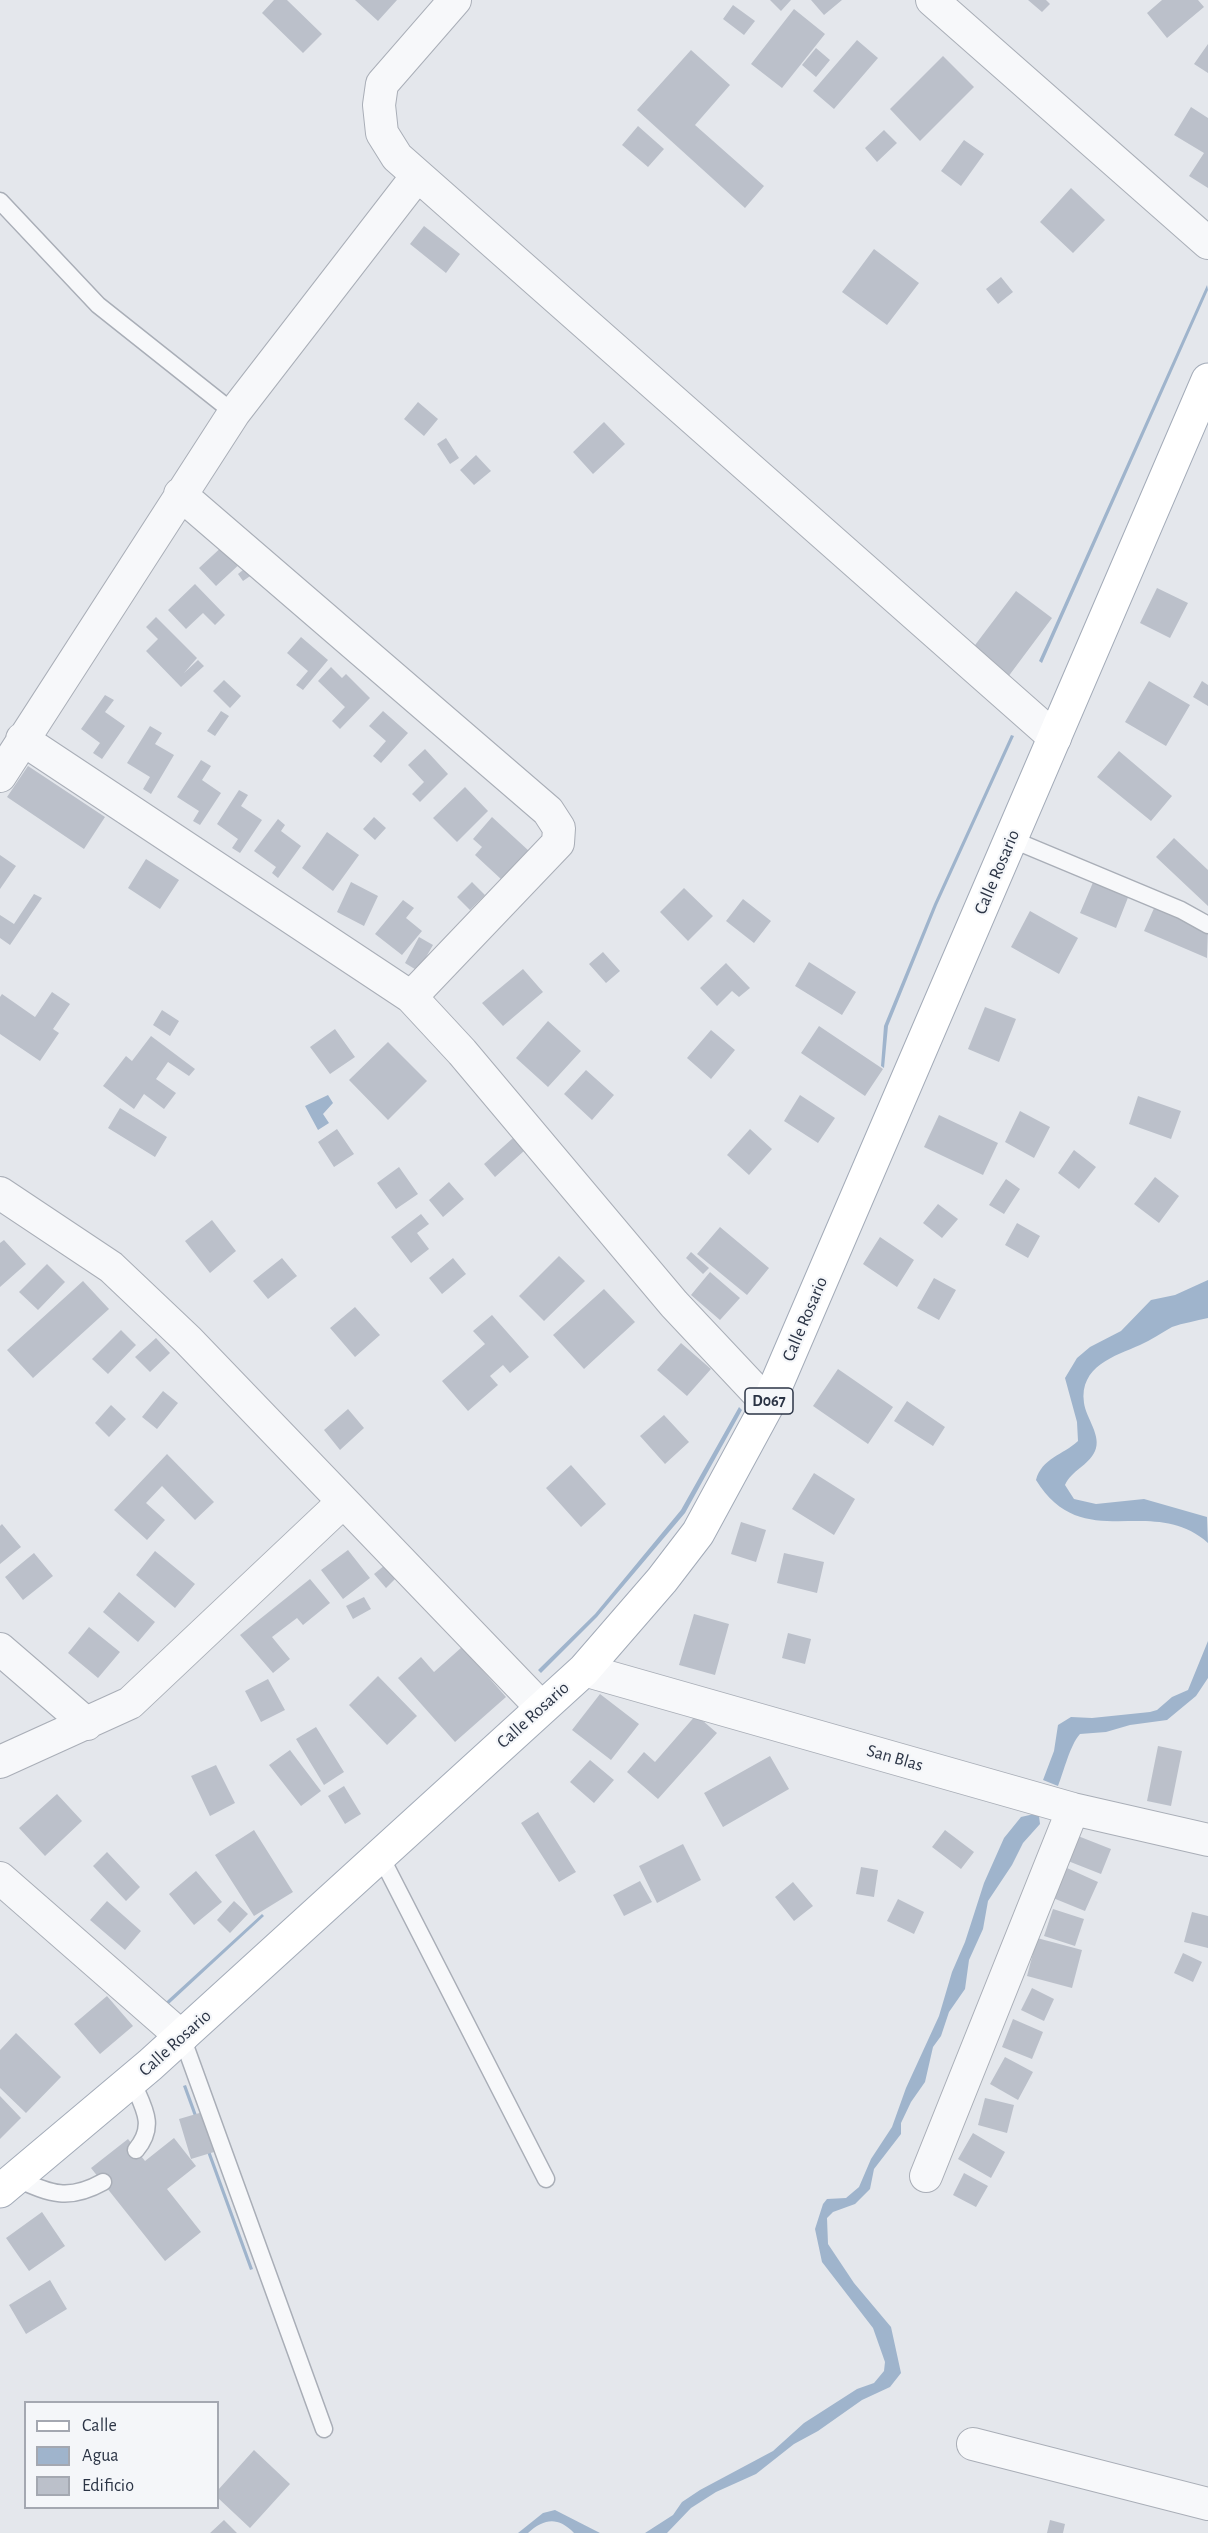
<!DOCTYPE html>
<style>
body{margin:0}
#map{position:relative;width:1208px;height:2533px;overflow:hidden;background:#e4e7ec;font-family:"Alegreya Sans",sans-serif}
canvas{display:block}
.legend{position:absolute;left:24px;top:2401px;width:195px;height:108px;box-sizing:border-box;background:#f4f6f9;border:2px solid #a4a8b1;margin:0;padding:8px 10px;list-style:none;font-size:18px;color:#2b3445}
.legend li{display:flex;align-items:center;gap:12px;height:30px}
.legend b{width:30px;border:2px solid #a4a8b1}
</style>
<div id="map">
<canvas width="1208" height="2533"></canvas>
<ul class="legend">
<li><b style="height:8px;background:#fff"></b>Calle</li>
<li><b style="height:16px;background:#9fb4cc"></b>Agua</li>
<li><b style="height:16px;background:#bbc0ca"></b>Edificio</li>
</ul>
</div>
<script>
const ctx = document.querySelector('canvas').getContext('2d');
ctx.lineJoin = 'round';
function paint(path, color) { ctx.fillStyle = color; ctx.fill(path, 'evenodd'); }
function stroke(path, color, width, dash) { ctx.strokeStyle = color; ctx.lineWidth = width; ctx.lineCap = dash ? 'butt' : 'round'; ctx.setLineDash(dash || []); ctx.stroke(path); }
function drawText(font, color, halo, rows, align = 'center') {
  ctx.font = font + ' "Alegreya Sans",sans-serif'; ctx.lineWidth = 4.5; ctx.setLineDash([]); ctx.textBaseline = 'middle'; ctx.strokeStyle = halo; ctx.fillStyle = color; for (const [text, x, y, turn = 0] of rows) {
    ctx.save(); ctx.translate(x, y); ctx.rotate((+turn || 0) * Math.PI / 180); ctx.textAlign = isNaN(turn) ? turn : align; if (halo) ctx.strokeText(text, 0, 0); ctx.fillText(text, 0, 0); ctx.restore();
  }
}
const water = new Path2D(`
 M 1207,285 L 1208,290 L 1042,663 L 1039,661 Z
 M 1011,735 L 1014,736 L 937,905 L 888,1026 L 884,1068 L 881,1066 L 884,1026 L 934,904 Z
 M 328,1095 L 333,1103 L 323,1114 L 329,1123 L 318,1130 L 305,1106 Z
 M 1208,1280 L 1208,1318 C 1196,1321 1183,1323 1172,1327 C 1161,1333 1151,1340 1140,1345 C 1115,1356 1079,1366 1084,1403 C 1086,1418 1102,1436 1095,1451 C 1088,1466 1072,1470 1065,1485 L 1074,1499 L 1096,1504 L 1144,1499 L 1207,1517 L 1208,1543 C 1151,1493 1083,1556 1036,1480 C 1042,1458 1063,1455 1078,1441 L 1077,1422 L 1065,1378 L 1077,1358 L 1090,1347 L 1121,1331 L 1151,1300 L 1175,1295 Z
 M 739,1407 L 742,1410 L 685,1513 L 597,1617 L 541,1673 L 538,1670 L 595,1614 L 681,1510 Z
 M 1208,1641 L 1208,1678 L 1196,1696 L 1167,1720 L 1130,1725 L 1106,1732 L 1080,1734 C 1070,1745 1064,1771 1058,1786 L 1043,1780 L 1054,1751 L 1058,1725 L 1071,1717 L 1092,1718 L 1150,1712 L 1157,1710 L 1172,1697 L 1188,1690 Z
 M 1034,1814 L 1039,1816 L 1040,1824 L 1023,1843 L 1012,1865 L 988,1901 L 983,1929 L 969,1960 L 965,1989 L 949,2012 L 941,2036 L 933,2047 L 925,2082 L 911,2102 L 901,2123 L 901,2134 L 874,2169 L 870,2189 L 855,2204 L 833,2212 L 827,2218 L 828,2244 L 854,2283 L 891,2327 L 901,2373 L 890,2387 L 862,2400 L 818,2431 L 794,2444 L 756,2474 L 716,2492 L 691,2508 L 667,2533 L 645,2533 L 673,2515 L 682,2502 L 700,2490 L 773,2451 L 804,2423 L 857,2389 L 874,2383 L 884,2371 L 885,2362 L 873,2328 L 822,2262 L 815,2229 L 823,2204 L 827,2199 L 846,2198 L 859,2187 L 871,2159 L 892,2127 L 906,2088 L 939,2016 L 952,1972 L 965,1942 L 984,1883 L 1004,1838 L 1021,1817 Z
 M 262,1914 L 264,1916 L 159,2013 L 156,2011 Z
 M 186,2085 L 253,2269 L 250,2270 L 183,2086 Z
 M 555,2510 L 600,2533 L 574,2533 C 558,2517 545,2518 528,2533 L 518,2533 L 543,2513 Z`);
const building = new Path2D(`
 M 274,0 L 287,0 L 322,34 L 303,53 L 262,13 Z
 M 355,0 L 397,0 L 378,21 Z
 M 770,0 L 791,0 L 781,11 Z
 M 811,0 L 842,0 L 824,15 Z
 M 1028,0 L 1046,0 L 1050,4 L 1042,12 Z
 M 1162,0 L 1198,0 L 1204,7 L 1167,38 L 1147,13 Z
 M 733,5 L 755,21 L 744,35 L 723,19 Z
 M 794,9 L 825,34 L 782,88 L 751,64 Z
 M 857,40 L 878,58 L 834,109 L 813,91 Z
 M 1208,44 L 1208,73 L 1194,64 Z
 M 816,48 L 830,60 L 816,77 L 802,65 Z
 M 691,50 L 730,85 L 695,125 L 764,186 L 745,208 L 637,110 Z
 M 943,56 L 974,87 L 920,141 L 890,109 Z
 M 1191,107 L 1208,118 L 1208,188 L 1189,176 L 1204,153 L 1174,135 Z
 M 638,126 L 664,149 L 648,167 L 622,145 Z
 M 884,130 L 897,143 L 877,162 L 865,148 Z
 M 964,140 L 984,154 L 961,186 L 941,171 Z
 M 1071,188 L 1105,220 L 1073,253 L 1040,222 Z
 M 424,226 L 460,254 L 446,273 L 410,244 Z
 M 874,249 L 919,283 L 887,325 L 842,292 Z
 M 1001,277 L 1013,292 L 998,304 L 986,289 Z
 M 418,402 L 438,419 L 424,436 L 404,419 Z
 M 604,422 L 625,444 L 593,474 L 573,452 Z
 M 446,438 L 459,458 L 450,464 L 437,444 Z
 M 476,455 L 491,471 L 474,485 L 460,470 Z
 M 226,543 L 243,561 L 216,586 L 199,568 Z
 M 248,566 L 253,574 L 243,581 L 238,574 Z
 M 195,584 L 225,615 L 215,625 L 203,613 L 186,629 L 168,610 Z
 M 1157,588 L 1188,603 L 1170,638 L 1140,623 Z
 M 1016,591 L 1052,618 L 1005,681 L 969,653 Z
 M 156,617 L 197,658 L 184,673 L 198,660 L 204,666 L 181,687 L 146,651 L 158,639 L 146,627 Z
 M 301,637 L 328,660 L 303,690 L 296,685 L 308,671 L 287,653 Z
 M 331,667 L 342,678 L 346,674 L 370,698 L 340,729 L 332,721 L 345,707 L 318,681 Z
 M 224,680 L 241,696 L 230,708 L 213,691 Z
 M 1149,681 L 1190,705 L 1166,746 L 1125,722 Z
 M 1202,681 L 1208,685 L 1208,706 L 1193,697 Z
 M 105,695 L 114,700 L 105,712 L 125,726 L 102,759 L 93,753 L 100,743 L 81,729 Z
 M 221,711 L 229,716 L 215,736 L 207,731 Z
 M 383,711 L 408,733 L 381,763 L 373,756 L 386,741 L 369,726 Z
 M 150,726 L 162,733 L 155,744 L 174,755 L 151,794 L 143,789 L 150,777 L 127,763 Z
 M 425,749 L 448,774 L 420,802 L 412,794 L 424,782 L 408,765 Z
 M 1119,751 L 1172,796 L 1151,821 L 1097,777 Z
 M 201,760 L 211,766 L 202,780 L 221,793 L 200,825 L 193,821 L 199,811 L 177,797 Z
 M 28,766 L 105,817 L 84,849 L 7,797 Z
 M 465,787 L 488,811 L 457,842 L 433,818 Z
 M 239,790 L 248,795 L 241,806 L 262,820 L 240,853 L 232,848 L 238,839 L 217,824 Z
 M 374,817 L 386,828 L 375,840 L 363,829 Z
 M 492,817 L 529,851 L 502,880 L 475,855 L 482,847 L 473,839 Z
 M 278,819 L 285,825 L 281,831 L 301,846 L 278,878 L 272,873 L 276,867 L 254,851 Z
 M 327,832 L 359,855 L 333,891 L 302,868 Z
 M 1174,838 L 1208,870 L 1208,906 L 1156,857 Z
 M 0,855 L 16,866 L 0,889 Z
 M 146,859 L 179,880 L 160,909 L 128,888 Z
 M 1094,880 L 1129,895 L 1116,928 L 1080,913 Z
 M 351,882 L 378,896 L 364,926 L 337,912 Z
 M 472,882 L 485,895 L 470,910 L 457,897 Z
 M 684,888 L 713,916 L 688,941 L 660,912 Z
 M 34,894 L 42,898 L 10,945 L 0,938 L 0,915 L 14,924 Z
 M 743,899 L 771,921 L 754,943 L 726,921 Z
 M 403,900 L 414,908 L 406,918 L 422,931 L 402,955 L 375,934 Z
 M 1155,906 L 1208,928 L 1207,958 L 1144,931 Z
 M 1030,911 L 1078,938 L 1059,974 L 1011,947 Z
 M 419,937 L 433,945 L 418,971 L 405,963 Z
 M 603,952 L 620,971 L 606,983 L 589,964 Z
 M 809,962 L 856,992 L 842,1015 L 795,986 Z
 M 726,963 L 750,988 L 739,997 L 732,991 L 717,1006 L 700,988 Z
 M 523,969 L 543,992 L 503,1026 L 482,1003 Z
 M 52,992 L 70,1004 L 53,1029 L 59,1033 L 40,1061 L 0,1034 L 0,997 L 2,994 L 35,1017 Z
 M 985,1007 L 1016,1019 L 999,1062 L 968,1049 Z
 M 162,1010 L 179,1021 L 170,1036 L 153,1025 Z
 M 548,1021 L 581,1051 L 548,1087 L 516,1058 Z
 M 819,1026 L 883,1069 L 865,1096 L 801,1053 Z
 M 335,1029 L 355,1057 L 330,1074 L 310,1047 Z
 M 711,1030 L 735,1050 L 711,1079 L 687,1058 Z
 M 151,1036 L 195,1069 L 189,1076 L 168,1062 L 156,1079 L 176,1093 L 164,1109 L 144,1094 L 134,1109 L 103,1086 L 126,1056 L 132,1061 Z
 M 388,1042 L 427,1081 L 388,1120 L 349,1080 Z
 M 586,1070 L 614,1095 L 592,1120 L 564,1094 Z
 M 800,1095 L 835,1118 L 818,1143 L 784,1121 Z
 M 1138,1096 L 1181,1111 L 1171,1139 L 1129,1124 Z
 M 120,1108 L 167,1137 L 155,1157 L 108,1128 Z
 M 1020,1111 L 1050,1127 L 1034,1158 L 1005,1142 Z
 M 939,1115 L 998,1143 L 983,1175 L 924,1147 Z
 M 337,1129 L 354,1154 L 334,1167 L 318,1142 Z
 M 750,1129 L 772,1149 L 749,1175 L 727,1155 Z
 M 513,1138 L 524,1151 L 495,1177 L 484,1164 Z
 M 1074,1150 L 1096,1167 L 1079,1189 L 1058,1173 Z
 M 399,1167 L 418,1194 L 396,1209 L 377,1183 Z
 M 1155,1177 L 1179,1196 L 1159,1223 L 1134,1204 Z
 M 1006,1179 L 1020,1189 L 1004,1214 L 989,1205 Z
 M 449,1182 L 464,1199 L 443,1217 L 429,1200 Z
 M 938,1204 L 958,1219 L 942,1238 L 923,1223 Z
 M 421,1214 L 429,1224 L 417,1233 L 429,1249 L 411,1263 L 391,1237 Z
 M 212,1220 L 236,1251 L 210,1273 L 185,1241 Z
 M 1017,1223 L 1040,1236 L 1028,1258 L 1005,1245 Z
 M 720,1227 L 769,1268 L 747,1295 L 697,1254 Z
 M 880,1237 L 914,1260 L 897,1287 L 863,1264 Z
 M 4,1240 L 26,1264 L 0,1287 L 0,1243 Z
 M 691,1252 L 709,1268 L 703,1274 L 686,1258 Z
 M 559,1256 L 585,1281 L 544,1321 L 519,1296 Z
 M 282,1258 L 297,1276 L 268,1299 L 253,1281 Z
 M 453,1258 L 466,1274 L 442,1294 L 429,1278 Z
 M 47,1264 L 65,1282 L 38,1310 L 19,1292 Z
 M 710,1272 L 740,1298 L 720,1320 L 691,1295 Z
 M 934,1278 L 956,1290 L 939,1320 L 917,1308 Z
 M 83,1281 L 109,1309 L 33,1378 L 7,1350 Z
 M 604,1289 L 635,1322 L 584,1369 L 553,1335 Z
 M 355,1307 L 380,1335 L 355,1357 L 330,1328 Z
 M 492,1315 L 529,1357 L 510,1373 L 503,1365 L 490,1376 L 498,1385 L 468,1411 L 442,1381 L 485,1344 L 473,1331 Z
 M 121,1330 L 136,1345 L 108,1374 L 92,1359 Z
 M 156,1338 L 170,1353 L 150,1372 L 135,1357 Z
 M 681,1343 L 711,1369 L 687,1396 L 657,1370 Z
 M 838,1369 L 893,1407 L 868,1444 L 813,1406 Z
 M 163,1391 L 178,1403 L 157,1429 L 142,1417 Z
 M 907,1401 L 945,1427 L 933,1446 L 894,1421 Z
 M 111,1405 L 126,1419 L 109,1437 L 95,1423 Z
 M 348,1409 L 364,1428 L 340,1450 L 324,1430 Z
 M 664,1415 L 689,1442 L 665,1464 L 640,1436 Z
 M 167,1454 L 214,1502 L 195,1520 L 162,1486 L 146,1503 L 165,1520 L 147,1540 L 114,1510 Z
 M 571,1465 L 606,1504 L 581,1527 L 546,1488 Z
 M 814,1473 L 855,1499 L 834,1535 L 792,1509 Z
 M 741,1522 L 766,1530 L 756,1562 L 731,1554 Z
 M 2,1524 L 21,1547 L 0,1564 L 0,1526 Z
 M 348,1550 L 370,1578 L 343,1599 L 321,1570 Z
 M 155,1551 L 195,1584 L 175,1608 L 136,1575 Z
 M 34,1553 L 53,1576 L 23,1600 L 5,1577 Z
 M 784,1553 L 824,1562 L 817,1593 L 777,1583 Z
 M 385,1565 L 396,1578 L 386,1588 L 374,1574 Z
 M 310,1579 L 330,1603 L 303,1625 L 297,1618 L 272,1637 L 290,1659 L 273,1673 L 240,1635 Z
 M 119,1592 L 155,1622 L 138,1642 L 103,1612 Z
 M 364,1597 L 371,1609 L 353,1619 L 346,1606 Z
 M 694,1614 L 729,1624 L 715,1675 L 679,1665 Z
 M 89,1627 L 120,1652 L 98,1678 L 68,1653 Z
 M 788,1633 L 811,1639 L 805,1664 L 782,1658 Z
 M 462,1647 L 506,1697 L 455,1742 L 398,1678 L 421,1657 L 434,1672 Z
 M 378,1676 L 417,1716 L 387,1745 L 349,1705 Z
 M 268,1679 L 285,1710 L 261,1722 L 245,1691 Z
 M 600,1694 L 639,1724 L 611,1760 L 572,1730 Z
 M 696,1715 L 717,1733 L 658,1799 L 627,1772 L 644,1752 L 655,1762 Z
 M 316,1727 L 344,1772 L 324,1785 L 296,1739 Z
 M 1158,1746 L 1182,1751 L 1171,1806 L 1147,1801 Z
 M 290,1750 L 321,1791 L 301,1806 L 269,1765 Z
 M 770,1756 L 789,1789 L 723,1827 L 704,1793 Z
 M 590,1760 L 614,1780 L 594,1803 L 570,1782 Z
 M 216,1765 L 235,1803 L 210,1816 L 191,1776 Z
 M 344,1786 L 361,1814 L 345,1824 L 328,1796 Z
 M 57,1794 L 82,1821 L 45,1856 L 19,1828 Z
 M 538,1812 L 576,1872 L 559,1882 L 521,1823 Z
 M 254,1830 L 293,1892 L 254,1916 L 215,1855 Z
 M 945,1830 L 974,1852 L 961,1869 L 932,1847 Z
 M 1078,1836 L 1111,1849 L 1101,1874 L 1068,1861 Z
 M 683,1844 L 701,1880 L 657,1903 L 639,1866 Z
 M 107,1852 L 140,1887 L 126,1901 L 93,1866 Z
 M 861,1867 L 878,1870 L 874,1897 L 856,1894 Z
 M 1067,1868 L 1098,1882 L 1085,1911 L 1053,1898 Z
 M 196,1871 L 222,1902 L 194,1925 L 169,1894 Z
 M 640,1881 L 652,1902 L 624,1916 L 613,1895 Z
 M 793,1882 L 813,1906 L 794,1921 L 775,1897 Z
 M 898,1899 L 924,1912 L 914,1934 L 887,1921 Z
 M 107,1901 L 141,1931 L 125,1950 L 90,1920 Z
 M 234,1901 L 248,1914 L 230,1933 L 217,1920 Z
 M 1053,1909 L 1084,1919 L 1075,1946 L 1044,1936 Z
 M 1192,1912 L 1208,1916 L 1208,1948 L 1184,1942 Z
 M 1037,1938 L 1082,1950 L 1072,1988 L 1027,1976 Z
 M 1183,1953 L 1202,1962 L 1193,1982 L 1174,1973 Z
 M 1032,1988 L 1054,1999 L 1044,2021 L 1021,2010 Z
 M 107,1996 L 133,2026 L 100,2054 L 74,2024 Z
 M 1013,2019 L 1043,2032 L 1032,2059 L 1002,2047 Z
 M 16,2033 L 61,2077 L 26,2113 L 0,2088 L 0,2050 Z
 M 1005,2057 L 1033,2072 L 1018,2100 L 990,2084 Z
 M 0,2096 L 21,2118 L 0,2139 Z
 M 985,2098 L 1014,2105 L 1007,2133 L 978,2125 Z
 M 203,2112 L 214,2152 L 191,2159 L 179,2119 Z
 M 973,2133 L 1005,2152 L 991,2178 L 958,2159 Z
 M 174,2138 L 196,2166 L 167,2189 L 201,2232 L 165,2261 L 91,2168 L 128,2139 L 145,2161 Z
 M 964,2173 L 988,2186 L 976,2207 L 953,2195 Z
 M 42,2212 L 65,2246 L 29,2271 L 6,2238 Z
 M 50,2280 L 67,2309 L 26,2334 L 9,2305 Z
 M 254,2450 L 290,2484 L 250,2528 L 218,2498 L 218,2490 Z
 M 224,2520 L 237,2533 L 210,2533 Z
 M 1050,2520 L 1065,2524 L 1063,2533 L 1047,2533 Z`);
const lane = new Path2D(`
 M 0,201 L 98,305 L 234,413
 M 1011,839 L 1181,910 L 1208,925
 M 380,1855 L 546,2179
 M 182,2037 L 324,2429
 M 132,2081 C 143,2107 157,2125 136,2150
 M 17,2179 C 51,2194 69,2201 103,2182`);
const street = new Path2D(`
 M 455,0 L 382,84 L 379,105 L 382,133 L 397,157 L 1055,738
 M 932,0 L 1208,243
 M 180,494 L 548,811 L 559,828 L 558,843 L 411,997
 M 22,739 L 411,997 L 462,1052 L 674,1304 L 768,1404
 M 0,776 L 234,413 L 417,176
 M 0,1193 L 111,1267 L 188,1340 L 541,1707
 M 0,1649 L 87,1724
 M 584,1670 L 1073,1809 L 1208,1840
 M 0,1762 L 130,1703 L 343,1502
 M 0,1878 L 182,2037
 M 926,2176 L 1073,1809
 M 973,2444 L 1208,2504`);
const primary = new Path2D(`
 M 0,2191 L 150,2065 L 584,1670 L 662,1580 L 698,1533 L 768,1404 L 1208,380`);
const shields = [
 [769,1401,48]
];
const shieldNames = [
 ["D067",769,1401]
];
const streetNames = [
 ["Calle Rosario",997,872,-67],
 ["Calle Rosario",805,1319,-67],
 ["Calle Rosario",533,1715,-42],
 ["San Blas",895,1758,16],
 ["Calle Rosario",175,2043,-42]
];
paint(water, '#9fb4cc');
paint(building, '#bbc0ca');
stroke(lane, '#a9aeb7', 19);
stroke(street, '#a9aeb7', 34);
stroke(primary, '#a3abb8', 35);
stroke(lane, '#f7f8fa', 16);
stroke(street, '#f7f8fa', 32);
stroke(primary, '#fff', 33);
for (const [x, y, w] of shields) { const box = new Path2D(); box.roundRect(x - w / 2, y - 13, w, 26, 4.5); ctx.fillStyle = '#f4f6f9'; ctx.fill(box); stroke(box, '#2b3445', 1.5); }
drawText('bold 16px', '#2b3445', null, shieldNames);
drawText('18px', '#2b3445', '#f4f6f9', streetNames);
</script>
